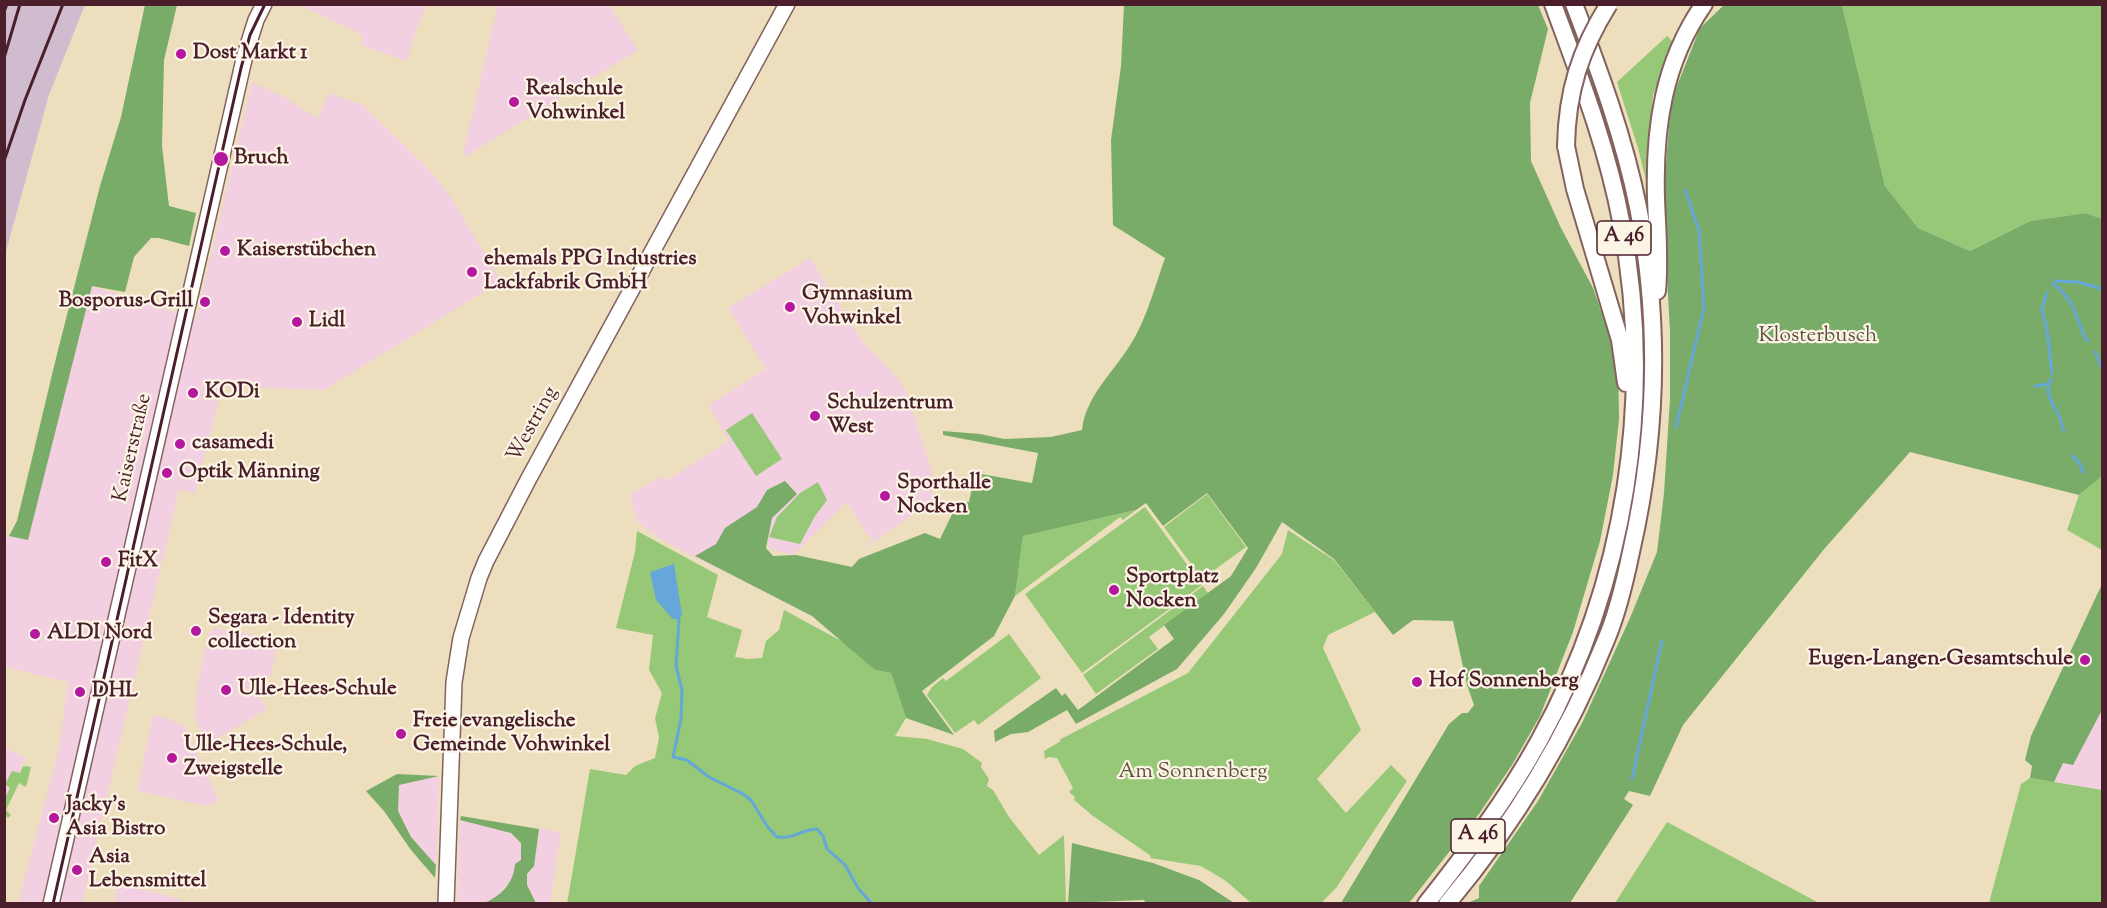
<!DOCTYPE html>
<meta charset="utf-8">
<style>
body{margin:0}
#map{position:relative;width:2107px;height:908px;overflow:hidden;background:#eddfbd;font-family:"Sorts Mill Goudy",serif}
canvas{display:block}
.frame{position:absolute;inset:0;border:6px solid #4a1f2b;pointer-events:none}
</style>
<div id="map">
<canvas width="2107" height="908"></canvas>
<div class="frame"></div>
</div>
<script>
const ctx = document.querySelector('canvas').getContext('2d');
ctx.lineJoin = 'round';
function paint(path, color) { ctx.fillStyle = color; ctx.fill(path, 'evenodd'); }
function stroke(path, color, width, dash) { ctx.strokeStyle = color; ctx.lineWidth = width; ctx.lineCap = dash ? 'butt' : 'round'; ctx.setLineDash(dash || []); ctx.stroke(path); }
function drawText(font, color, halo, rows, align = 'center') {
  ctx.font = font + ' "Sorts Mill Goudy",serif'; ctx.lineWidth = 4.5; ctx.setLineDash([]); ctx.textBaseline = 'middle'; ctx.strokeStyle = halo; ctx.fillStyle = color; for (const [text, x, y, turn = 0] of rows) {
    ctx.save(); ctx.translate(x, y); ctx.rotate((+turn || 0) * Math.PI / 180); ctx.textAlign = isNaN(turn) ? turn : align; if (halo) ctx.strokeText(text, 0, 0); ctx.fillText(text, 0, 0); ctx.restore();
  }
}
const built = new Path2D(`
 M 299,5 L 427,5 L 414,36 L 407,61 L 360,45 L 363,38 L 359,33 Z
 M 498,5 L 609,5 L 638,50 L 466,156 L 463,154 Z
 M 252,82 L 286,98 L 318,119 L 328,93 L 363,105 L 434,175 L 450,196 L 499,278 L 498,283 L 324,390 L 222,386 L 195,493 L 179,490 L 82,903 L 18,903 L 59,749 L 68,682 L 5,667 L 4,543 L 9,536 L 28,539 L 92,286 L 196,319 Z
 M 810,258 L 863,342 L 897,377 L 906,391 L 932,471 L 931,501 L 864,549 L 873,538 L 868,536 L 847,502 L 793,555 L 768,548 L 769,505 L 720,570 L 660,539 L 637,521 L 630,495 L 662,476 L 666,481 L 729,441 L 709,405 L 766,369 L 728,308 Z
 M 2102,584 L 2102,790 L 2030,778 L 2032,766 L 2025,760 L 2031,736 Z
 M 215,628 L 278,639 L 271,676 L 253,685 L 267,709 L 207,744 L 195,717 L 196,695 L 208,635 Z
 M 153,714 L 184,725 L 219,801 L 207,806 L 137,791 Z
 M 5,747 L 26,758 L 5,801 Z
 M 439,776 L 436,865 L 411,837 L 398,811 L 399,785 Z
 M 460,820 L 511,833 L 521,843 L 521,860 L 515,864 L 514,875 L 496,898 L 484,903 L 457,904 Z
 M 539,829 L 561,832 L 550,903 L 536,903 L 527,885 L 527,874 L 538,842 Z
 M 118,884 L 181,899 L 180,903 L 128,904 L 114,900 Z`);
const industrial = new Path2D(`
 M 5,4 L 85,5 L 49,95 L 5,255 Z`);
const green = new Path2D(`
 M 1842,5 L 2102,5 L 2102,219 L 2086,213 L 2030,221 L 1970,251 L 1918,228 L 1885,186 Z
 M 1667,36 L 1676,45 L 1653,95 L 1649,144 L 1650,197 L 1638,148 L 1617,82 Z
 M 752,413 L 782,459 L 756,476 L 726,430 Z
 M 2102,476 L 2102,550 L 2067,530 L 2079,495 Z
 M 818,482 L 827,500 L 815,516 L 800,544 L 769,537 L 777,517 L 800,493 Z
 M 1207,494 L 1246,547 L 1202,579 L 1164,527 Z
 M 1145,507 L 1202,585 L 1082,673 L 1025,594 Z
 M 1136,510 L 1123,520 L 1120,517 L 1015,596 L 1023,536 Z
 M 1288,530 L 1334,560 L 1375,612 L 1328,635 L 1323,648 L 1361,730 L 1317,779 L 1346,813 L 1391,765 L 1407,781 L 1336,888 L 1321,903 L 1251,903 L 1226,881 L 1201,866 L 1150,858 L 1151,856 L 1093,816 L 1074,800 L 1075,797 L 1069,792 L 1073,788 L 1057,758 L 1048,757 L 1045,759 L 1044,751 L 1061,741 L 1059,740 L 1188,673 L 1282,554 Z
 M 637,531 L 718,575 L 707,617 L 742,630 L 735,657 L 748,659 L 762,658 L 766,641 L 779,630 L 784,610 L 845,643 L 875,670 L 891,673 L 906,718 L 895,736 L 927,739 L 963,749 L 982,763 L 981,767 L 989,779 L 987,786 L 993,790 L 1009,817 L 1039,855 L 1064,835 L 1066,903 L 567,904 L 590,769 L 626,775 L 635,766 L 655,758 L 659,738 L 655,718 L 662,693 L 649,670 L 653,635 L 616,628 L 635,552 Z
 M 1203,586 L 1208,593 L 1149,637 L 1158,649 L 1096,694 L 1083,675 Z
 M 1009,634 L 1041,678 L 978,725 L 974,720 L 955,733 L 927,695 L 932,687 L 943,678 L 946,681 Z
 M 23,766 L 31,767 L 26,787 L 19,783 L 6,810 L 11,815 L 8,818 L 5,815 L 5,798 L 10,788 L 5,784 L 12,771 L 20,773 Z
 M 2030,778 L 2102,790 L 2102,903 L 1989,903 L 2021,784 Z
 M 1667,822 L 1819,903 L 1615,903 Z`);
const forest = new Path2D(`
 M 145,5 L 177,5 L 164,60 L 162,146 L 169,206 L 196,213 L 189,246 L 159,238 L 151,238 L 134,257 L 125,292 L 92,286 L 28,540 L 9,536 L 17,521 L 57,354 L 100,186 L 121,117 Z
 M 1124,5 L 1538,5 L 1548,29 L 1530,103 L 1531,161 L 1561,228 L 1593,288 L 1618,359 L 1619,419 L 1613,475 L 1600,541 L 1573,632 L 1540,716 L 1512,765 L 1479,814 L 1409,903 L 1341,903 L 1449,724 L 1462,713 L 1468,713 L 1474,705 L 1467,685 L 1453,621 L 1413,620 L 1393,635 L 1334,559 L 1282,522 L 1256,568 L 1224,614 L 1177,669 L 1076,724 L 1067,710 L 1028,732 L 1011,734 L 995,742 L 994,731 L 1056,688 L 1062,696 L 1065,693 L 1078,710 L 1174,639 L 1164,625 L 1231,576 L 1248,548 L 1207,493 L 1163,526 L 1146,503 L 1136,510 L 1023,536 L 1015,596 L 994,636 L 922,691 L 954,735 L 906,718 L 891,673 L 875,670 L 812,616 L 695,556 L 716,544 L 725,528 L 757,507 L 767,490 L 785,481 L 797,494 L 772,518 L 766,548 L 773,556 L 796,555 L 852,567 L 859,559 L 925,533 L 940,539 L 958,502 L 969,502 L 975,473 L 1032,483 L 1038,453 L 943,435 L 943,431 L 980,434 L 1004,439 L 1051,437 L 1082,430 C 1086,392 1121,366 1137,333 C 1149,310 1156,283 1165,258 L 1113,225 L 1111,140 L 1121,66 Z
 M 1724,5 L 1842,5 L 1885,186 L 1918,228 L 1970,251 L 2030,221 L 2086,213 L 2102,219 L 2102,476 L 2079,495 L 1910,452 L 1825,548 L 1683,725 L 1650,796 L 1629,791 L 1624,799 L 1633,805 L 1570,903 L 1465,904 L 1479,898 L 1479,886 L 1538,801 L 1583,721 L 1630,618 L 1657,552 L 1664,493 L 1670,399 L 1670,332 L 1663,202 L 1671,101 L 1700,28 Z
 M 2102,584 L 2102,710 L 2073,765 L 2063,763 L 2054,782 L 2030,778 L 2032,766 L 2025,760 L 2031,736 Z
 M 397,774 L 439,776 L 399,785 L 398,811 L 411,837 L 436,865 L 435,878 L 411,850 L 384,811 L 366,791 Z
 M 461,816 L 539,829 L 534,866 L 527,874 L 527,885 L 536,903 L 484,903 C 500,897 514,883 515,864 L 521,860 L 521,843 L 511,833 L 460,820 Z
 M 1072,843 L 1153,863 L 1199,880 L 1234,903 L 1146,904 L 1144,900 L 1068,903 Z`);
const water = new Path2D(`
 M 674,564 L 682,615 L 679,619 L 673,619 L 656,600 L 650,572 Z`);
const stream = new Path2D(`
 M 2055,281 L 2078,282 L 2102,289
 M 2053,284 C 2077,301 2075,319 2087,341
 M 2047,293 L 2042,309 L 2047,330 L 2052,374
 M 2095,352 L 2102,368
 M 2051,379 C 2043,392 2053,404 2059,416 C 2062,421 2061,425 2064,430
 M 2035,386 L 2048,384
 M 1676,427 L 1704,308 L 1699,230 L 1685,190
 M 2073,456 L 2080,464 L 2083,472
 M 679,619 L 676,666 L 682,690 L 681,719 L 673,757 L 687,760 L 709,777 L 743,794 L 751,800 L 767,826 L 777,837 C 796,839 802,829 817,829 L 823,836 L 827,849 L 845,865 L 858,888 L 872,904
 M 1632,779 L 1662,641`);
const major = new Path2D(`
 M 51,904 L 245,55 L 256,20 L 264,4
 M 446,904 L 454,682 L 461,638 L 479,578 L 486,561 L 528,480 L 787,4`);
const highway = new Path2D(`
 M 1566,146 L 1575,189 L 1620,340 L 1626,383
 M 1657,291 C 1660,259 1657,229 1656,198 C 1654,128 1663,63 1704,4
 M 1426,904 C 1467,852 1507,799 1539,741 C 1626,584 1655,397 1621,221 C 1607,146 1579,75 1553,4
 M 1447,904 C 1513,825 1568,735 1606,640 C 1618,612 1625,581 1631,552 C 1657,438 1661,322 1638,207 C 1624,137 1599,70 1574,4`);
const rail = new Path2D(`
 M 4,12 L 7,4
 M 4,58 L 20,4
 M 4,161 L 25,100 L 63,4
 M 53,904 L 241,68 L 250,35 L 265,4`);
const highwayBridge = new Path2D(`
 M 1566,146 C 1567,92 1580,50 1609,4`);
const markers = [
 [181,54,6,"#b5179e"],
 [514,102,6,"#b5179e"],
 [221,159,8,"#b5179e"],
 [225,251,6,"#b5179e"],
 [472,272,6,"#b5179e"],
 [205,302,6,"#b5179e"],
 [790,307,6,"#b5179e"],
 [297,322,6,"#b5179e"],
 [193,393,6,"#b5179e"],
 [815,416,6,"#b5179e"],
 [180,444,6,"#b5179e"],
 [167,473,6,"#b5179e"],
 [885,496,6,"#b5179e"],
 [106,562,6,"#b5179e"],
 [1114,590,6,"#b5179e"],
 [196,631,6,"#b5179e"],
 [35,634,6,"#b5179e"],
 [2085,660,6,"#b5179e"],
 [1417,682,6,"#b5179e"],
 [226,690,6,"#b5179e"],
 [80,692,6,"#b5179e"],
 [401,734,6,"#b5179e"],
 [172,758,6,"#b5179e"],
 [54,818,6,"#b5179e"],
 [77,870,6,"#b5179e"]
];
const shields = [
 [1624,238,54],
 [1478,836,54]
];
const shieldNames = [
 ["A 46",1624,238],
 ["A 46",1478,836]
];
const poiNames = [
 ["Dost Markt 1",193,54],
 ["Realschule",526,90],
 ["Vohwinkel",526,114],
 ["Bruch",234,159],
 ["Kaiserstübchen",237,251],
 ["ehemals PPG Industries",484,260],
 ["Lackfabrik GmbH",484,284],
 ["Gymnasium",802,295],
 ["Vohwinkel",802,319],
 ["Bosporus-Grill",193,302,"right"],
 ["Lidl",309,322],
 ["KODi",205,393],
 ["Schulzentrum",827,404],
 ["West",827,428],
 ["casamedi",192,444],
 ["Optik Männing",179,473],
 ["Sporthalle",897,484],
 ["Nocken",897,508],
 ["FitX",118,562],
 ["Sportplatz",1126,578],
 ["Nocken",1126,602],
 ["Segara - Identity",208,619],
 ["collection",208,643],
 ["ALDI Nord",47,634],
 ["Eugen-Langen-Gesamtschule",2073,660,"right"],
 ["Hof Sonnenberg",1429,682],
 ["Ulle-Hees-Schule",238,690],
 ["DHL",92,692],
 ["Freie evangelische",413,722],
 ["Gemeinde Vohwinkel",413,746],
 ["Ulle-Hees-Schule,",184,746],
 ["Zweigstelle",184,770],
 ["Jacky's",66,806],
 ["Asia Bistro",66,830],
 ["Asia",89,858],
 ["Lebensmittel",89,882]
];
const parkNames = [
 ["Klosterbusch",1818,337],
 ["Am Sonnenberg",1193,773]
];
const streetNames = [
 ["Westring",534,425,-61],
 ["Kaiserstraße",134,448,-77]
];
paint(built, '#f2cfe1');
paint(industrial, '#cfbdcf');
paint(green, '#97c878');
paint(forest, '#79ac68');
paint(water, '#64a7d8');
stroke(stream, '#64a7d8', 3);
stroke(major, '#83625e', 18);
stroke(highway, '#83625e', 20);
stroke(major, '#fff', 15);
stroke(highway, '#fff', 16);
stroke(rail, '#4a1f2b', 3);
stroke(highwayBridge, '#83625e', 20, []);
stroke(highwayBridge, '#fff', 16);
for (const [x, y, r, color] of markers) { const dot = new Path2D(); dot.arc(x, y, r, 0, 2 * Math.PI); ctx.fillStyle = color; ctx.fill(dot); stroke(dot, '#fcf5e5', 2); }
for (const [x, y, w] of shields) { const box = new Path2D(); box.roundRect(x - w / 2, y - 17, w, 34, 4.5); ctx.fillStyle = '#fcf5e5'; ctx.fill(box); stroke(box, '#4a1f2b', 1.5); }
drawText('bold 20px', '#4a1f2b', null, shieldNames);
drawText('bold 21px', '#4a1f2b', '#fcf5e5', poiNames, 'left');
drawText('21px', '#615242', '#fcf5e5', parkNames);
drawText('21px', '#4a1f2b', '#fcf5e5', streetNames);
</script>
